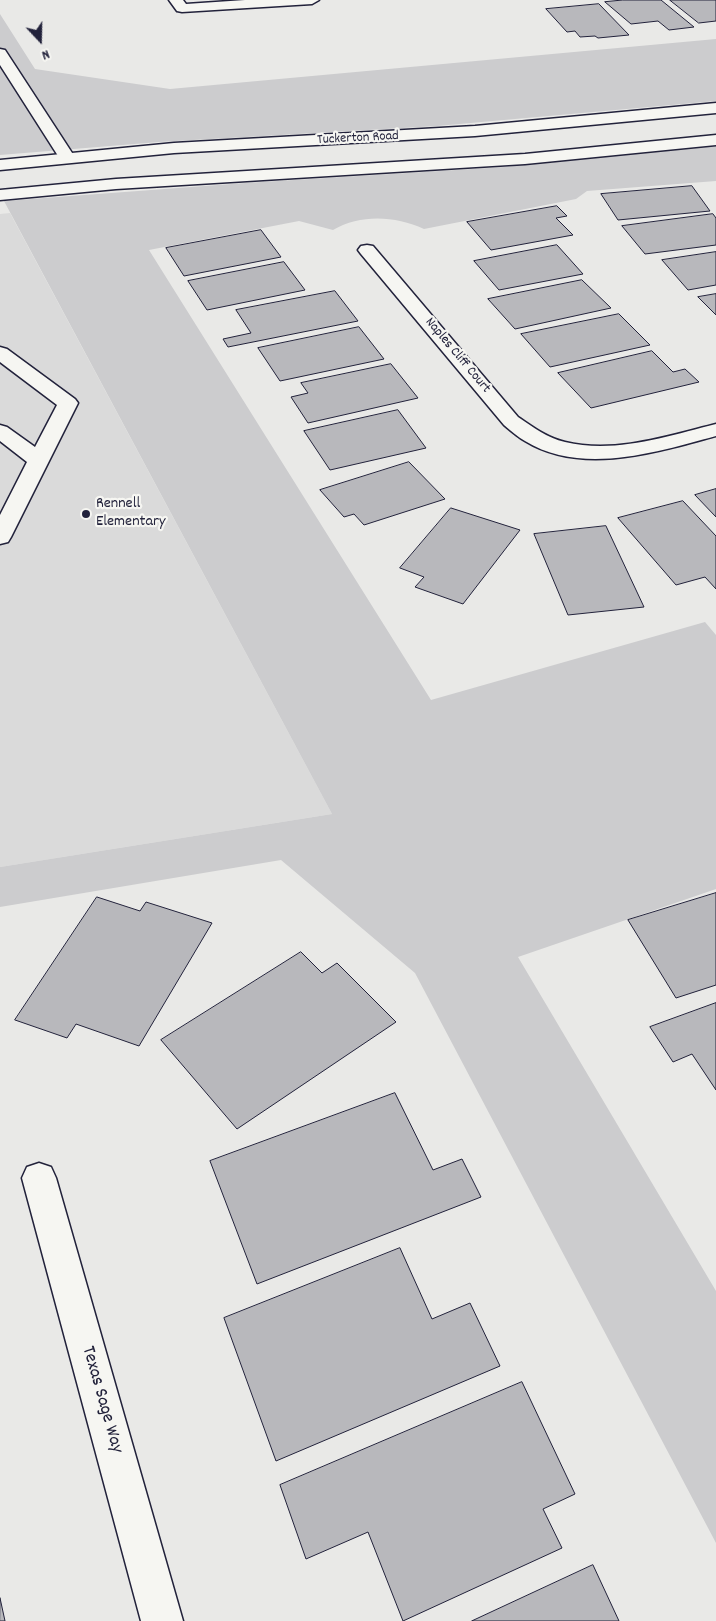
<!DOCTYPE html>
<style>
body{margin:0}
#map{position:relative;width:716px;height:1621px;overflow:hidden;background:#e9e9e7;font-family:Dekko,sans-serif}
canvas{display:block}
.north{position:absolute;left:15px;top:15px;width:50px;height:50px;-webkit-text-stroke:4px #f6f6f2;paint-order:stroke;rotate:159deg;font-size:14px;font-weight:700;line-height:20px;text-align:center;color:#22223b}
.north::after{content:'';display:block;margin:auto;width:18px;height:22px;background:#22223b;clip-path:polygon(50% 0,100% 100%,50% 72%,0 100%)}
</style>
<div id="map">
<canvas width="716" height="1621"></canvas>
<div class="north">N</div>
</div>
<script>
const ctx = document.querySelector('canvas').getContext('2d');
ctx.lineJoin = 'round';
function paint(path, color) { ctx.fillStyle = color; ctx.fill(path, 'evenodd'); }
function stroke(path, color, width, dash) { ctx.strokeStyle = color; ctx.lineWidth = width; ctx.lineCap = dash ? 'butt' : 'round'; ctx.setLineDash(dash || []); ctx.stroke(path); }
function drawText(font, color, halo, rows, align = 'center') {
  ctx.font = font + ' Dekko,sans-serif'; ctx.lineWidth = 4.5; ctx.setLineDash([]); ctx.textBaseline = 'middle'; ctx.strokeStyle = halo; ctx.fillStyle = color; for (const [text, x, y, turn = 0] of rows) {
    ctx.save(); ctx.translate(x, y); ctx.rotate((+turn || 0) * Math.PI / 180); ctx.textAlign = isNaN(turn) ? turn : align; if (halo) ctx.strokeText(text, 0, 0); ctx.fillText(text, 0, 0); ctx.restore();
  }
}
const built = new Path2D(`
 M 10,213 L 332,814 L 0,867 L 0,214 Z`);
const green = new Path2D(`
 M 0,14 L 35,69 L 170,89 L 716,39 L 716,101 L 437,126 L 159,142 L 0,155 Z
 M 716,146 L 716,181 L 587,191 L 576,199 L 424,229 C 395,216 361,214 333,230 L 299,221 L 149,250 L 431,700 L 705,622 L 716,635 L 716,889 L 518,957 L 716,1291 L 716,1543 L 415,973 L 281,860 L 0,907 L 0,867 L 332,814 L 4,201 L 245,183 L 504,167 Z`);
const building = new Path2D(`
 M 623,0 L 661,0 L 694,27 L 669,30 L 658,21 L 631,24 L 605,2 Z
 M 670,0 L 716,0 L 716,21 L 699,23 Z
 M 599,4 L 629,35 L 598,38 L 595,36 L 580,37 L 575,31 L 567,32 L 546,9 Z
 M 692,186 L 710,211 L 618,220 L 601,194 Z
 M 557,206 L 567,216 L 556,218 L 573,235 L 491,250 L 467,222 Z
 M 713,214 L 716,218 L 716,245 L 645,254 L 622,226 Z
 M 261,230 L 281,257 L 184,276 L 166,248 Z
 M 557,245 L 583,274 L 499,290 L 474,261 Z
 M 716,252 L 716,285 L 688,290 L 662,260 Z
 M 284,262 L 305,290 L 207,310 L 188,281 Z
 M 582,280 L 611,308 L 515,329 L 488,299 Z
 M 335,291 L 358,321 L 228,347 L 223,339 L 251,333 L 236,310 Z
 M 716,294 L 716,315 L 698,297 Z
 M 619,314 L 650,345 L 550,367 L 521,334 Z
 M 359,327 L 384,359 L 280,381 L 258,348 Z
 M 652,351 L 673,372 L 685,369 L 699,382 L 591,408 L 558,373 Z
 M 391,364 L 418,398 L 308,423 L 291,397 L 308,393 L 301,383 Z
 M 398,410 L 426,448 L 330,470 L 304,431 Z
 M 409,462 L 445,499 L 364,525 L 354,514 L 344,517 L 320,490 Z
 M 716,489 L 716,517 L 695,495 Z
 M 683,501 L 716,536 L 716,589 L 705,577 L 676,585 L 618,518 Z
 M 451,508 L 520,530 L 463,604 L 415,587 L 424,577 L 400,568 Z
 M 606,526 L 644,607 L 568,615 L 534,534 Z
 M 716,893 L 716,985 L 676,998 L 628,920 Z
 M 97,897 L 140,911 L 146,902 L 212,923 L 139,1046 L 76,1024 L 67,1038 L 15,1020 Z
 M 301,952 L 322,973 L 337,963 L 396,1022 L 237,1129 L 161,1040 Z
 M 716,1003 L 716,1090 L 692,1054 L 673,1062 L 650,1027 Z
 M 395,1093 L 433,1170 L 462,1159 L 481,1197 L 257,1284 L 210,1161 Z
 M 400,1248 L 432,1319 L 470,1303 L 500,1366 L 276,1461 L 224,1318 Z
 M 522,1382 L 575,1494 L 543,1509 L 562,1548 L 403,1621 L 368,1532 L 306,1559 L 280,1485 Z
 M 593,1565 L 619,1621 L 472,1621 Z
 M 0,1598 L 5,1621 L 0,1621 Z`);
const minor = new Path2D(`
 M 169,0 L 183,0 L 186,4 L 245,0 L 319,0 L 312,4 L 182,12 L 177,11 Z
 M 0,49 L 5,50 L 76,159 L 74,162 L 62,162 L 60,159 L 0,65 Z
 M 367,245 L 373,246 L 518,417 C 533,427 547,438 565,442 C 615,454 668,436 716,424 L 716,436 C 657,452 582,476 525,441 C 518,437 511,431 504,425 L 361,254 L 358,250 L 361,246 Z
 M 0,347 L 7,349 L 75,399 L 78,403 L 11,537 L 8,542 L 0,544 L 0,515 L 27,462 L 0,441 L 0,425 L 7,427 L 35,447 L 57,405 L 0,362 Z
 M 39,1163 L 51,1167 L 56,1178 L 183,1621 L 141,1621 L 22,1178 L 27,1167 Z`);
const major = new Path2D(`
 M 716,103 L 716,113 L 475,136 L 174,153 L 0,170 L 0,160 L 174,143 L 475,126 Z
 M 716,135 L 716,145 L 525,164 L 116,189 L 0,200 L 0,190 L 116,179 L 525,154 Z`);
const markers = [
 [86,514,5,"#22223b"]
];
const farStreetnames = [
 ["Tuckerton Road",358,139,-3],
 ["Naples Cliff Court",457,356,50]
];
const poiNames = [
 ["Rennell",96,505],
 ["Elementary",96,523]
];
const nearStreetnames = [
 ["Texas Sage Way",101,1400,74]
];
paint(built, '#dadada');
paint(green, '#ccccce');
paint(building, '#b8b8bc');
stroke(building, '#22223b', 1);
stroke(minor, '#22223b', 3);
stroke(major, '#22223b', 3);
paint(minor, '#f6f6f2');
paint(major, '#f6f6f2');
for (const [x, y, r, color] of markers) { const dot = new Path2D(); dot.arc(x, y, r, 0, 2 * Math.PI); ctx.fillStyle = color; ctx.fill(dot); stroke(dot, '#f6f6f2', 2); }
drawText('14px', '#22223b', '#f6f6f2', farStreetnames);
drawText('16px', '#22223b', '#f6f6f2', poiNames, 'left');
drawText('19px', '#22223b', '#f6f6f2', nearStreetnames);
</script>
